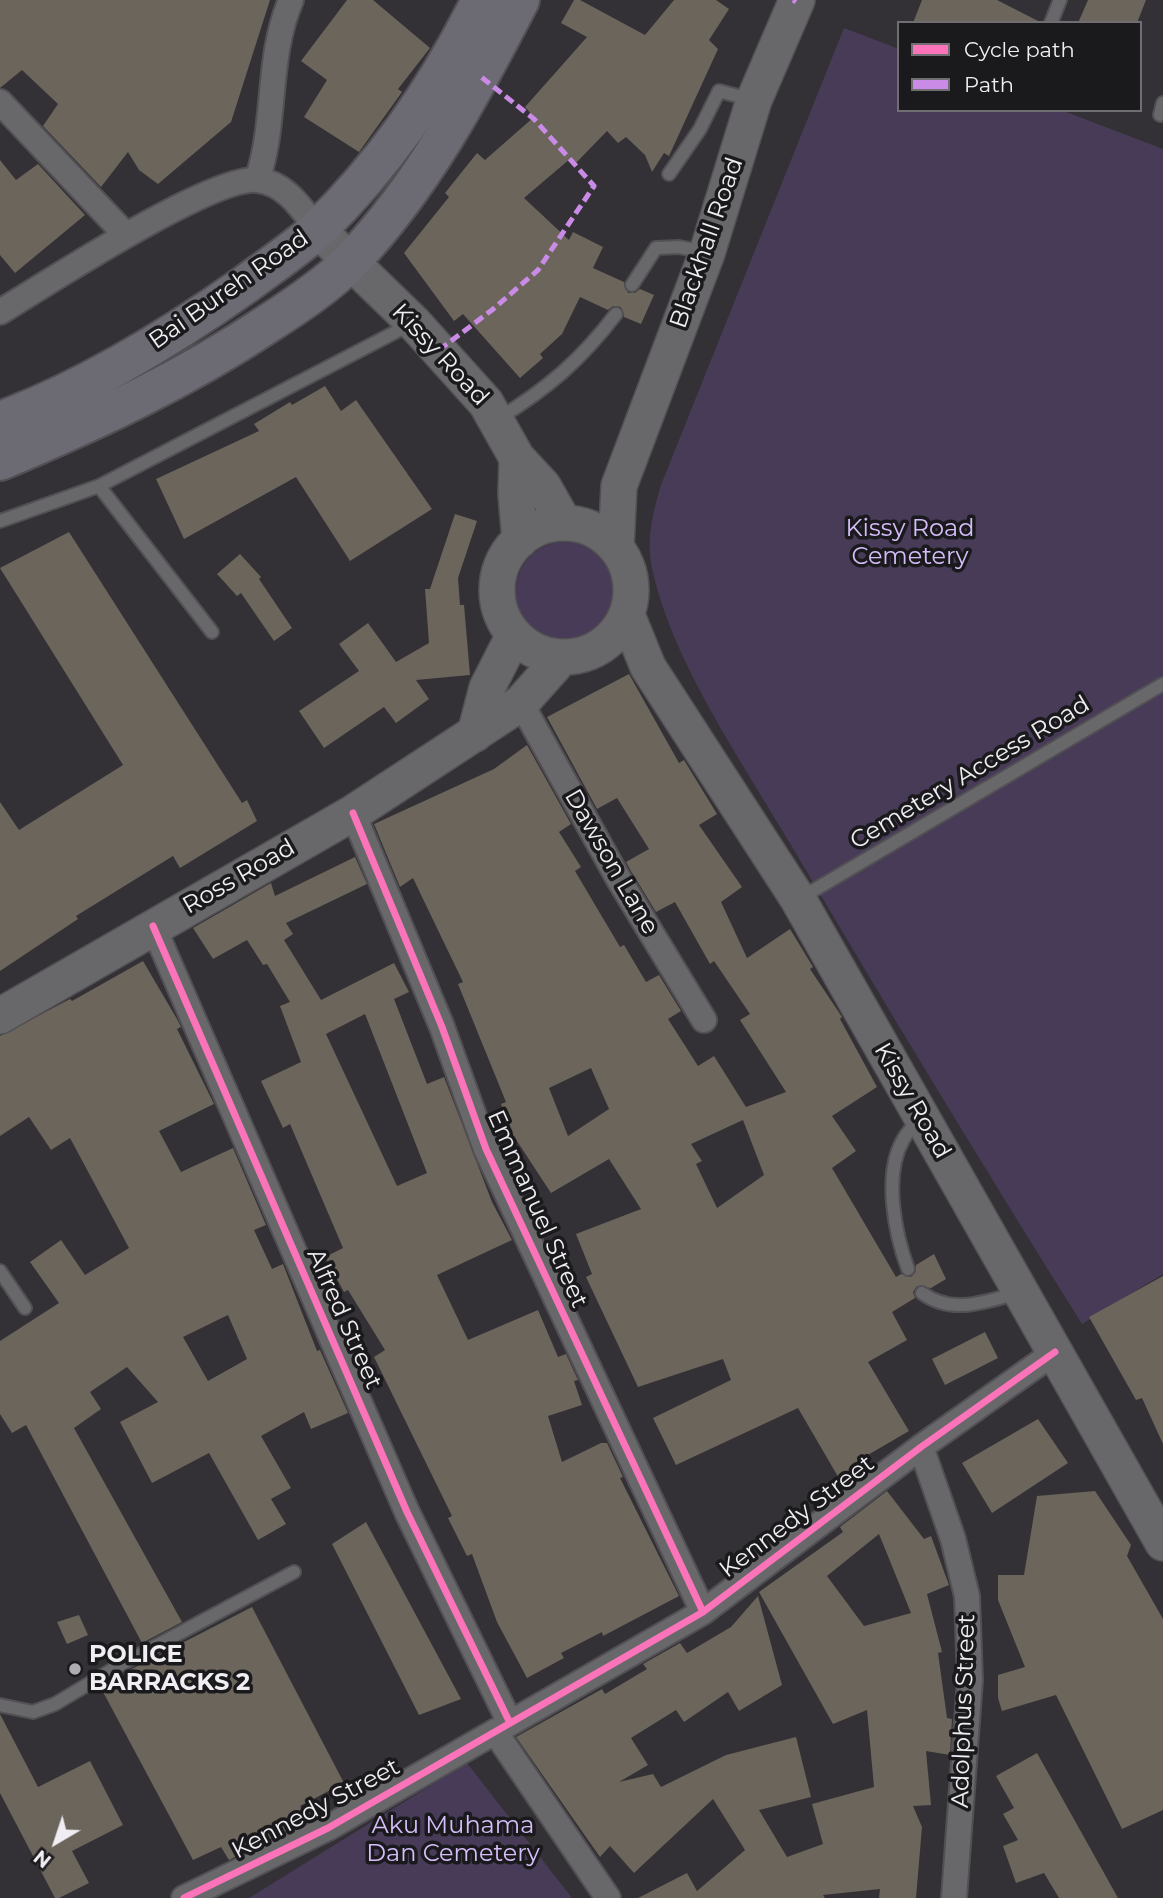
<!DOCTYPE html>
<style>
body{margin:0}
#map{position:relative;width:1163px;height:1898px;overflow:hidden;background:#333135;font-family:Montserrat,sans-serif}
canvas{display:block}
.legend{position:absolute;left:897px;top:21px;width:245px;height:91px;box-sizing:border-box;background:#1a191c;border:2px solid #706e72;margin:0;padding:9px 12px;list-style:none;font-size:21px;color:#f0eef2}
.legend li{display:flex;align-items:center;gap:14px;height:35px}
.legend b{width:35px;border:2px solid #706e72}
.north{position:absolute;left:21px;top:1807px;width:70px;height:70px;-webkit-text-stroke:5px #1a191c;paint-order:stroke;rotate:219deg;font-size:19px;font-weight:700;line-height:28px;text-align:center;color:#f0eef2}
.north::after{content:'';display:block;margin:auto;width:24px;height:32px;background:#f0eef2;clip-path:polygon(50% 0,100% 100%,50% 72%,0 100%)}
</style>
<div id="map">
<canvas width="1163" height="1898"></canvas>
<ul class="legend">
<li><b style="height:9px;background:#fb73b8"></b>Cycle path</li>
<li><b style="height:9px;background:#ca8be6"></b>Path</li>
</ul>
<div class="north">N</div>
</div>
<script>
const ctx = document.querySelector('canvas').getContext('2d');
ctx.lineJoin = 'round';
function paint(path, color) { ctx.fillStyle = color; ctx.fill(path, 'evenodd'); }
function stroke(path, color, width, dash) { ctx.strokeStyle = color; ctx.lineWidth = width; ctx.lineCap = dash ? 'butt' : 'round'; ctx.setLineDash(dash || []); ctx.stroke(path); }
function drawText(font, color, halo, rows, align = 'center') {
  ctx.font = font + ' Montserrat,sans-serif'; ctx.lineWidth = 7; ctx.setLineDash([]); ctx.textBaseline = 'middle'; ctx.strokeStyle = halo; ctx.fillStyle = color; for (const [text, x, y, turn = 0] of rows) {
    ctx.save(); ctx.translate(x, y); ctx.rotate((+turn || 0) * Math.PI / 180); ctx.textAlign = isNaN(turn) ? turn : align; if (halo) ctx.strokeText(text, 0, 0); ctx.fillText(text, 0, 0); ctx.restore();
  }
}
const green = new Path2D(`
 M 844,28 L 899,49 L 899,110 L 1061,110 L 1163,149 L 1163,1274 L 1082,1324 C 983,1166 886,1006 791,845 C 743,763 672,662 652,568 C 646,539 653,512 661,485 Z
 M516 591a49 49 0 1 1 98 0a49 49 0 1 1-98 0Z
 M 467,1763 L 572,1898 L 249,1898 Z`);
const building = new Path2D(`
 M 0,0 L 270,0 L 231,122 L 158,184 L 139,170 L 128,152 L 101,187 L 43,126 L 58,104 L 22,70 L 0,88 Z
 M 347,0 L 373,0 L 430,48 L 398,89 L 402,92 L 359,152 L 304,117 L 327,80 L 301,61 Z
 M 574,0 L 580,0 L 645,35 L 674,0 L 716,0 L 729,9 L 709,40 L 718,49 L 669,156 L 664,153 L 652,172 L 645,155 L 626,137 L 618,143 L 607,131 L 576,163 L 571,158 L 524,198 L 569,240 L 573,232 L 603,247 L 593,268 L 624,282 L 628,293 L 635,293 L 640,289 L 654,295 L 641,324 L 624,317 L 621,307 L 613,306 L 608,310 L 580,297 L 562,334 L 540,354 L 543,358 L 520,378 L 463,314 L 454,321 L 404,253 L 449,197 L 445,193 L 477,153 L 485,160 L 534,117 L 525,107 L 587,37 L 561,23 Z
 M 922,0 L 997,0 L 1042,23 L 913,23 Z
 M 1088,0 L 1146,0 L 1137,23 L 1078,23 Z
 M 0,160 L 16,180 L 38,164 L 85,215 L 15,273 L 0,255 Z
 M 325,386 L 341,411 L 356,400 L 432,509 L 350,561 L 296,477 L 184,539 L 156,479 L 259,431 L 254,424 L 290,402 L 292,405 Z
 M 455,514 L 477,521 L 458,578 L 460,605 L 464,605 L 470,675 L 416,680 L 429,699 L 396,723 L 384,707 L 324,748 L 299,711 L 359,671 L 339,644 L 368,623 L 396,662 L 429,643 L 425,589 L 430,589 Z
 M 69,532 L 242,803 L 247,800 L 257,821 L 180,868 L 173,856 L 76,916 L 78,919 L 0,971 L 0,802 L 19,830 L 123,765 L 0,568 Z
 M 240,554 L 261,577 L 259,579 L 292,628 L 274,641 L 241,593 L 237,596 L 217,574 Z
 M 629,674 L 679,763 L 684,760 L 717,814 L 699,825 L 742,887 L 721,902 L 747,958 L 790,929 L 813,967 L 810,969 L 842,1017 L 840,1019 L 877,1087 L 832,1116 L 856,1151 L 832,1168 L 896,1277 L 901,1274 L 911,1277 L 916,1271 L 916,1265 L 934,1254 L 946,1279 L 931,1288 L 917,1286 L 913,1292 L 915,1298 L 892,1312 L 907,1340 L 868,1362 L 909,1431 L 861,1459 L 869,1468 L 844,1487 L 798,1408 L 676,1465 L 653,1418 L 731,1380 L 723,1359 L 638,1387 L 586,1277 L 592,1274 L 576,1234 L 641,1209 L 609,1159 L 551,1193 L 513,1135 L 501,1104 L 506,1102 L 458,984 L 463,982 L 423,899 L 413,878 L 400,887 L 374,824 L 494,769 L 527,745 L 571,824 L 559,832 L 581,867 L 575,871 L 620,947 L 624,945 L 646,982 L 659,975 L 681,1011 L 668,1019 L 698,1066 L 714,1056 L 746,1107 L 786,1092 L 740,1020 L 750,1014 L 714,961 L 710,964 L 675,902 L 656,912 L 631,871 L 626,862 L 649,849 L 617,798 L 597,809 L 547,717 ZM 591,1068 L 609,1109 L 568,1136 L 549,1088 ZM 743,1120 L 764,1175 L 717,1208 L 696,1164 L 702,1161 L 691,1144 Z
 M 355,857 L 367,884 L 286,923 L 293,934 L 284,940 L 321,1000 L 394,963 L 409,992 L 394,999 L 427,1084 L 444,1077 L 492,1202 L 512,1240 L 437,1275 L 468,1340 L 538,1310 L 558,1357 L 566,1354 L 578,1380 L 574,1381 L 582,1405 L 548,1416 L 562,1462 L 601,1443 L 607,1443 L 623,1477 L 620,1478 L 679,1596 L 603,1636 L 602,1632 L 561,1653 L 564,1658 L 527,1678 L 497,1622 L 472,1554 L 467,1556 L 448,1518 L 452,1516 L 374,1357 L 385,1350 L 348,1290 L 344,1292 L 325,1257 L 343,1248 L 290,1124 L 283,1128 L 261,1081 L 301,1062 L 280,1006 L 290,1002 L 267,964 L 263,965 L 247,940 L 213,959 L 193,928 L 271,883 L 275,896 ZM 365,1014 L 427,1173 L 397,1186 L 326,1034 Z
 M 143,961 L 177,1019 L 181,1027 L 177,1029 L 214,1104 L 159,1131 L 181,1172 L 233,1148 L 266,1225 L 254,1230 L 272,1269 L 283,1264 L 317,1351 L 320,1350 L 348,1413 L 311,1429 L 304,1412 L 261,1436 L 291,1488 L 271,1499 L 286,1524 L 258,1540 L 209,1453 L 152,1483 L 120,1422 L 158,1402 L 127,1367 L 90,1392 L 101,1409 L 74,1428 L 182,1622 L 142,1643 L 26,1425 L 12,1433 L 0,1414 L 0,1341 L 59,1303 L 30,1262 L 61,1240 L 85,1275 L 129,1248 L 70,1138 L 51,1150 L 29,1117 L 0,1136 L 0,1036 L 70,999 L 72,1001 ZM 228,1315 L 247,1359 L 208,1381 L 183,1337 Z
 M 1163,1276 L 1163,1444 L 1142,1398 L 1136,1400 L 1089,1317 Z
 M 985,1332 L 998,1358 L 945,1385 L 932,1359 Z
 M 1038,1419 L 1068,1463 L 992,1513 L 962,1463 Z
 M 887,1491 L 924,1539 L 931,1536 L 949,1585 L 927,1594 L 942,1652 L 938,1653 L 947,1718 L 952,1719 L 950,1755 L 926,1751 L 931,1805 L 913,1806 L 922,1827 L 916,1898 L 879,1898 L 880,1889 L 823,1895 L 825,1898 L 638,1898 L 687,1873 L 697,1891 L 745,1850 L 713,1799 L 634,1873 L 610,1846 L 600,1857 L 516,1737 L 602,1689 L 605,1694 L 647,1669 L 643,1664 L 680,1643 L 687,1653 L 731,1627 L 758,1596 L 782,1685 L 739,1711 L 728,1692 L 684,1722 L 676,1710 L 631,1738 L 648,1765 L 619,1782 L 653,1774 L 661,1787 L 726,1755 L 796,1737 L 811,1797 L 759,1810 L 787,1857 L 823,1844 L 812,1804 L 874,1787 L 867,1710 L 833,1724 L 759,1592 L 843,1532 L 840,1527 ZM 879,1534 L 911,1613 L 864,1626 L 827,1576 Z
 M 1095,1491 L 1131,1545 L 1127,1556 L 1163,1619 L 1163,1810 L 1122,1829 L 1056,1695 L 1002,1711 L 998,1698 L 998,1675 L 1025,1667 L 998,1600 L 998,1575 L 1024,1575 L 1037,1496 Z
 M 366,1522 L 461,1699 L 419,1715 L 332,1544 Z
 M 252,1607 L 344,1783 L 300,1806 L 308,1820 L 229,1860 L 221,1847 L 193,1860 L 102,1690 L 126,1679 L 124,1673 Z
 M 79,1615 L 88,1635 L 67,1644 L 57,1622 Z
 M 0,1714 L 38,1787 L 90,1761 L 123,1825 L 72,1851 L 89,1883 L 59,1898 L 55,1898 L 0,1793 Z
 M 1037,1753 L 1118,1898 L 1059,1898 L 1044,1873 L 1016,1883 L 1003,1846 L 1018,1840 L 1003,1814 L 1014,1808 L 996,1776 Z`);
const service = new Path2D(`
 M 1051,23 L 1060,0
 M 1160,115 L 1163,103
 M 669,174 L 700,129 L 719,91 L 753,100
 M 632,285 L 656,248 L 679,247 L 705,252
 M 498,419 C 548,388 580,361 616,314
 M 99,486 L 212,632
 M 0,521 L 99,486 L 409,325
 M 799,899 L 1163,684
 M 908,1269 C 895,1234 883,1175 903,1140 C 907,1132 915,1125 920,1118
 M 0,1271 L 25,1308
 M 922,1293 C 952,1315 985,1302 1017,1293
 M 0,1705 L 33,1712 L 55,1704 L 120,1665 L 294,1572`);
const minor = new Path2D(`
 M 0,102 L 126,235
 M 257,180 C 277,123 266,58 291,0
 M 0,312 C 46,284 211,176 257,180 C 286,183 302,209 317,229
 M 521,703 L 618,878 L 704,1020
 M 353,813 L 442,1027 L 486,1149 L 703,1612
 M 153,926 L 407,1512 L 510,1723
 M 921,1447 L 953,1539 L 967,1596 L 970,1680 L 954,1898
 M 496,1733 L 608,1898
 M 184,1898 L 328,1828 L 703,1612 L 921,1447 L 1055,1352`);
const secondary = new Path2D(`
 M 317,229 L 414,323 L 486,403 L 517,458 L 543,486 L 564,523
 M 517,458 L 516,494 L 520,540
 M497 590a67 67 0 1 1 134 0a67 67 0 1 1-134 0Z
 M 616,547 L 619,486 L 707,253 L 754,100 L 797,0
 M 627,615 L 648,667 L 798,899 L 1163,1543
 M 475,734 L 487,688 L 514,635
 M 0,1016 L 353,813 L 521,703 L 562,657`);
const trunk = new Path2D(`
 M 0,421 C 88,388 170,338 246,284 C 270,266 296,249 318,229 C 385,164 440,83 481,0
 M 0,461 C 94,422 185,379 269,323 C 297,305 327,285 350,262 C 423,186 472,93 520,0`);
const quiet = new Path2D(`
 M 793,0 L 796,2
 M 439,350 L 492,310 L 538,270 L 594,186 L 534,119 L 480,76`);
const cycleway = new Path2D(`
 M 353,813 L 442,1027 L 486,1149 L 703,1612
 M 153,926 L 407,1512 L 510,1723
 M 184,1898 L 328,1828 L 703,1612 L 921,1447 L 1055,1352`);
const markers = [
 [75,1669,7,"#aeacb0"]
];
const streetNames = [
 ["Blackhall Road",707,243,-71],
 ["Bai Bureh Road",229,290,-35],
 ["Kissy Road",440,355,47],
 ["Cemetery Access Road",970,773,-31],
 ["Dawson Lane",611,862,60],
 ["Ross Road",239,877,-30],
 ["Kissy Road",912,1101,60],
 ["Emmanuel Street",537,1209,66],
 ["Alfred Street",344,1319,66],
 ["Kennedy Street",797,1517,-37],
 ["Adolphus Street",964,1711,-88],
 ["Kennedy Street",316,1809,-28]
];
const parkNames = [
 ["Kissy Road",910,529],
 ["Cemetery",910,557],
 ["Aku Muhama",453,1826],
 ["Dan Cemetery",453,1854]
];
const poiNames = [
 ["POLICE",89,1655],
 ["BARRACKS 2",89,1683]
];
paint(green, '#483b58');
paint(building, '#6b655c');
stroke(service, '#525054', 16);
stroke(minor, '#525054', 28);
stroke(secondary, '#525054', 38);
stroke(trunk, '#525054', 42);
stroke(service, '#68676a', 12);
stroke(minor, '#68676a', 24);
stroke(secondary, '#68676a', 35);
stroke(trunk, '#6c6a73', 38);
stroke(quiet, '#ca8be6', 5, [10, 5]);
stroke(cycleway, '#fb73b8', 7);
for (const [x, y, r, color] of markers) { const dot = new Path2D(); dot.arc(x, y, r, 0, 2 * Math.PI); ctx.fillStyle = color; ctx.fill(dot); stroke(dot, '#1a191c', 2.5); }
drawText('24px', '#f0eef2', '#1a191c', streetNames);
drawText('24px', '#d5bdfa', '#1a191c', parkNames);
drawText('bold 24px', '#f0eef2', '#1a191c', poiNames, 'left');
</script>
